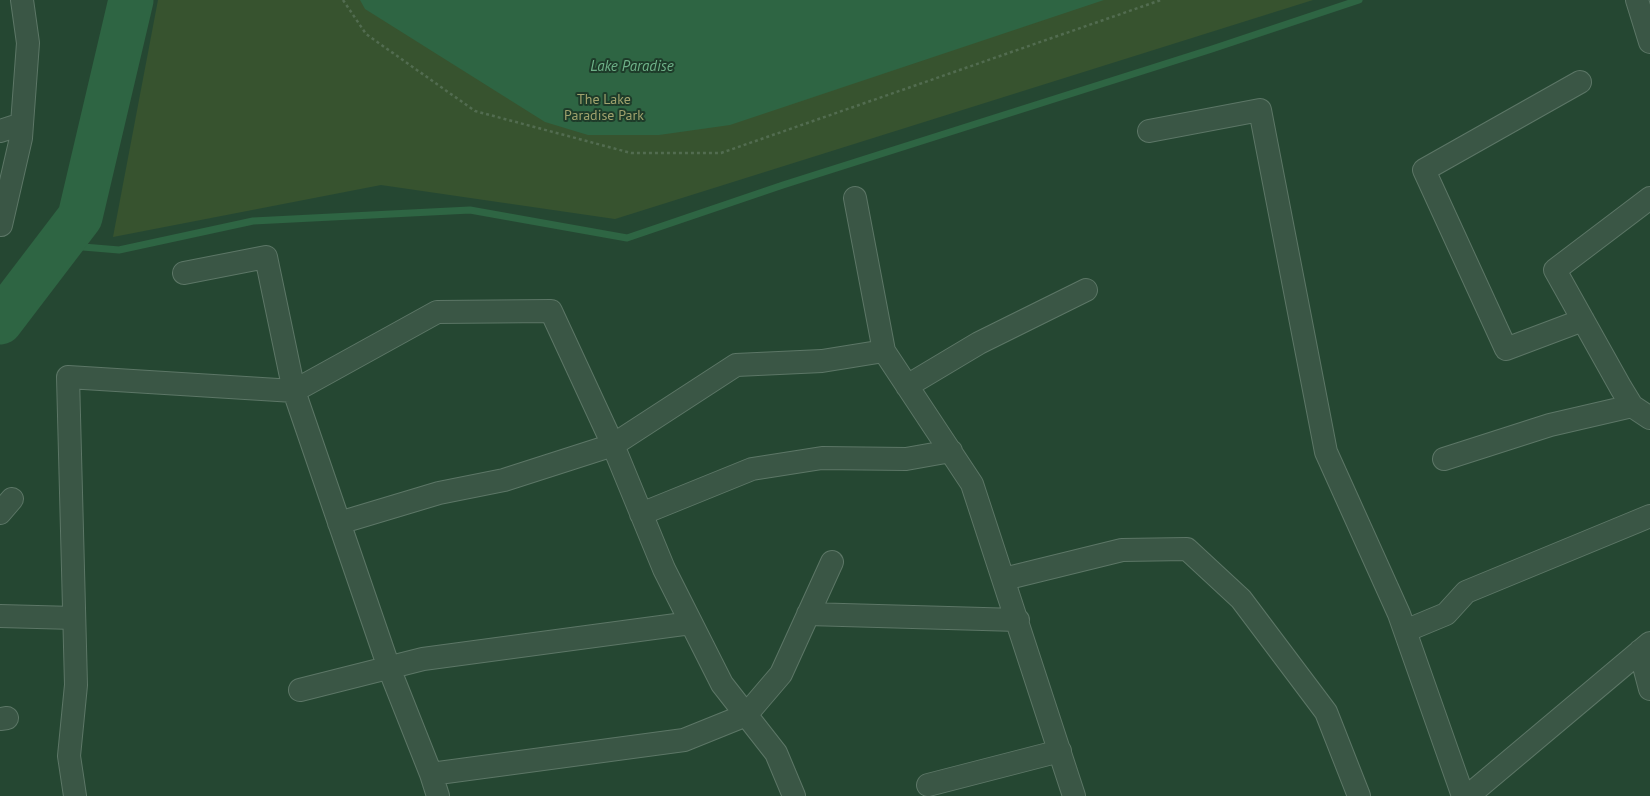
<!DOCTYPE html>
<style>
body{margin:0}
canvas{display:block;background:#254732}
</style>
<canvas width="1650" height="796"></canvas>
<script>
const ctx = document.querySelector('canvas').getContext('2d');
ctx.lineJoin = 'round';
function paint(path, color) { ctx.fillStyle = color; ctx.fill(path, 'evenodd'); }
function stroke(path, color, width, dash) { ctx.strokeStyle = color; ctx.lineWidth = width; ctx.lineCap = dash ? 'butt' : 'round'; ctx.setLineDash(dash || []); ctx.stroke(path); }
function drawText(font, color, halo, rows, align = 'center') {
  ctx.font = font + ' "PT Sans",sans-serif'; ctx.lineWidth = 4; ctx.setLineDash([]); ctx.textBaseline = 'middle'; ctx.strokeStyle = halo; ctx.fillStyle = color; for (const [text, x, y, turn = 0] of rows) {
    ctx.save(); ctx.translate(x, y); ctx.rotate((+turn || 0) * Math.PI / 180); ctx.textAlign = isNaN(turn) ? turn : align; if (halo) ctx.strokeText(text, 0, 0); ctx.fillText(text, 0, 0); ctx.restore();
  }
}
const green = new Path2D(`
 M 158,0 L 1313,0 L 615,219 L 381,185 L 113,237 Z`);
const water = new Path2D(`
 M 360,0 L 1104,0 L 730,125 L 659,135 L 588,135 L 545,122 L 365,9 Z`);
const stream = new Path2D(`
 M 59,245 L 119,250 L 253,221 L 470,210 L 627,238 L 783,185 L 1212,49 L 1359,0`);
const river = new Path2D(`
 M 0,322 L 80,217 L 131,0`);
const path = new Path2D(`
 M 343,0 L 366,34 L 475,111 L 631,153 L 721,153 L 1161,0`);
const minor = new Path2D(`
 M 1637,0 L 1650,42
 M 1580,82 L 1424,170 L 1506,349 L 1583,320
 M 0,131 L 22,124
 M 1149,131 L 1260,110 L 1326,452 L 1399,614 L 1463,796
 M 855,198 L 884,351 L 972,484 L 1074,796
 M 1650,198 L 1555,270 L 1621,388 L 1632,406 L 1650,418
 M 1,225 L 21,138 L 22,124 L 28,43 L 22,0
 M 184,273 L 266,257 L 294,391 L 389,668 L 431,774 L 438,796
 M 907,386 L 979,343 L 1086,290
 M 1444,459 L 1550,425 L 1632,406
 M 0,513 L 12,499
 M 641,514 L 752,469 L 822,458 L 906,459 L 951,451
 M 339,523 L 439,493 L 504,480 L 613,445 L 736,365 L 822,361 L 884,351
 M 1004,579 L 1122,550 L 1187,549 L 1241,599 L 1326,712 L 1359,796
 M 808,614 L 1018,620
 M 0,616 L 74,618
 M 1405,631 L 1446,614 L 1466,592 L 1650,516
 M 1640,651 L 1650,689
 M 300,690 L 423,659 L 691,623
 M 0,719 L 7,718
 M 431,774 L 684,740 L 746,715 L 781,674 L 832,562
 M 928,785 L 1060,751
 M 75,796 L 69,756 L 76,685 L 68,377 L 294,391 L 437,312 L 551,311 L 613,445 L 664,569 L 722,684 L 776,753 L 794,796
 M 1468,796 L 1650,643`);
const parkNames = [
 ["The Lake",604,100],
 ["Paradise Park",604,116]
];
const waterNames = [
 ["Lake Paradise",632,67]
];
paint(green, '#37532f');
paint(water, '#2e6543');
stroke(stream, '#2e6543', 7);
stroke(river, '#2e6543', 45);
stroke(minor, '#5c7666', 24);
stroke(path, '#526c50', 2.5, [3, 3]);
stroke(minor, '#3a5645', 22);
drawText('14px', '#a0a26d', '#1e3c2a', parkNames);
drawText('italic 15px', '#6eb188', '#1e3c2a', waterNames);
</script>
